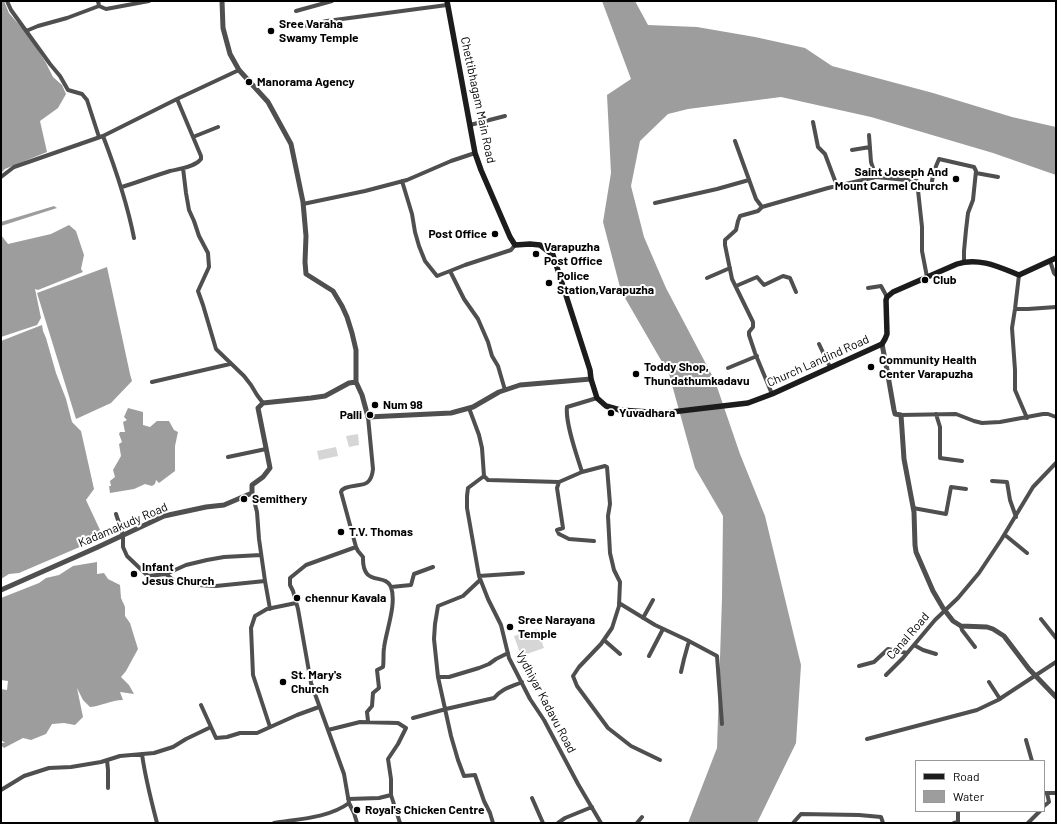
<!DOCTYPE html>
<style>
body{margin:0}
#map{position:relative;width:1057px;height:824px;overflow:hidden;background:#fff;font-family:Barlow,sans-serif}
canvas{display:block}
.frame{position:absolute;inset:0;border:2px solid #000;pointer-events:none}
.legend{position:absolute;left:915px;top:760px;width:130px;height:52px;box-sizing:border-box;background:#fff;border:1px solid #999;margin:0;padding:5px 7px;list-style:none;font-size:12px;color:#000}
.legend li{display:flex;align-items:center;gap:8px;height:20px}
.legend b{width:20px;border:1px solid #999}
</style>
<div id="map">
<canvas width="1057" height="824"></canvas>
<div class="frame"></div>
<ul class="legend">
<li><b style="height:5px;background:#1c1c1c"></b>Road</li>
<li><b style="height:11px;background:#9d9d9d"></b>Water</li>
</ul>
</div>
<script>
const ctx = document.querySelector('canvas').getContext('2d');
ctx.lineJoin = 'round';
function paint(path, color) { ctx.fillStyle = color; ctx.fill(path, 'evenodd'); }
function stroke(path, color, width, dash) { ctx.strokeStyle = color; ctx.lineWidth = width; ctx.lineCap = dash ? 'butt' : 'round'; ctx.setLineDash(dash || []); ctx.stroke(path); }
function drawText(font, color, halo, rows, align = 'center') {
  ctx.font = font + ' Barlow,sans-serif'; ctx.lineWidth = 4; ctx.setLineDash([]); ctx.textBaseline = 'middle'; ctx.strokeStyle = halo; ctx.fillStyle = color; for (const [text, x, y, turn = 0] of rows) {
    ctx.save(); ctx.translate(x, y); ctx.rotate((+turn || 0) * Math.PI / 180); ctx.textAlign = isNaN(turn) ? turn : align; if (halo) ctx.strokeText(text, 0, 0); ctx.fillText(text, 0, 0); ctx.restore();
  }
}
const green = new Path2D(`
 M 358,434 L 359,445 L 349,447 L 346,436 Z
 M 336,447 L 338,456 L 319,460 L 317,451 Z
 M 537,629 L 544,648 L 521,656 L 514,636 Z`);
const water = new Path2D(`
 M 1,1 L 4,1 L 9,13 L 28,35 L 46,63 L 53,77 L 62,85 L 66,94 L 58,108 L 40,121 L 47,152 L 5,169 L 1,173 Z
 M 602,1 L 635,1 L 648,25 L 697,27 L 755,37 L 805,48 L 832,66 L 933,93 L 1012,117 L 1056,127 L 1056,175 L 993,153 L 871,117 L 781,97 L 688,109 L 668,114 L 640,141 L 631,186 L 644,237 L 666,288 L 715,381 L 740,454 L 765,516 L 801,665 L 796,743 L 757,823 L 688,823 L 717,748 L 722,598 L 723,516 L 695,468 L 669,374 L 621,291 L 603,222 L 611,173 L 607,95 L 631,79 Z
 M 54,206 L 57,208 L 1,226 L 1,222 Z
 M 69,225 L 76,231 L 84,255 L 81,269 L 83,272 L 38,290 L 35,289 L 41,318 L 37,325 L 1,337 L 1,235 L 8,244 L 51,234 Z
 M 107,267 L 130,374 L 132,381 L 111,403 L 76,419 L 37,293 Z
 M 42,325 L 43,331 L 46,338 L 56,373 L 66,399 L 72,422 L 81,431 L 94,489 L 86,500 L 100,530 L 89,543 L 19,573 L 9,574 L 1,579 L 1,341 L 24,332 Z
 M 128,408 L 143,412 L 143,425 L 150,427 L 157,421 L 169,421 L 174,430 L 178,432 L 175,446 L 175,471 L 159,483 L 156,480 L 155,484 L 152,486 L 145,484 L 134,489 L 110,493 L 109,486 L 111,486 L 110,481 L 115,477 L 113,470 L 121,456 L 119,444 L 122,442 L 119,434 L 120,432 L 125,432 L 123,422 L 127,420 L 124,417 Z
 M 97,562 L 97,574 L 104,573 L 108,579 L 120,585 L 121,598 L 125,607 L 125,616 L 130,623 L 138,649 L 126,671 L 121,677 L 129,685 L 134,694 L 120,692 L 123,700 C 111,700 102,706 90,707 L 83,700 L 77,688 L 83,717 L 75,725 L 64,723 L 52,724 L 46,734 L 31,740 L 23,738 L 4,748 L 1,745 L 1,743 L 5,743 L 1,740 L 1,689 L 7,690 L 8,681 L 1,680 L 1,598 L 39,583 L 46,578 L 59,575 L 73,566 Z`);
const minor = new Path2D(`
 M 7,1 L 11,10 L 50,64 L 60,76 L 68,90 L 82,94 L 87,100 L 99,137
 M 99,6 L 106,9 L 149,1
 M 296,11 L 332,1
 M 304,26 L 327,21 L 447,5
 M 26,31 L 38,26 L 67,18 L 99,6 L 98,1
 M 813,122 L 818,147 L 825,154 L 837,186
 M 470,125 L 505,116
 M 869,135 L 871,162 L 876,177
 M 103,136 C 116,170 127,202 134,238
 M 193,137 L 218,127
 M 735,141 L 756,199 L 762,207 L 758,211 L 740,216 L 738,221 L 736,230 L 725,240 L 725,245 L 732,279 L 753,322 L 753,327 L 749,332 L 749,335 L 755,353 L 772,394
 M 852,150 L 870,147
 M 183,168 L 186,193 L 189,210 L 194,221 L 199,236 L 208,253 L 209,267 L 198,291 L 203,305 L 216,349 L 244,376 L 251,385 L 257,395 L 263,403
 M 976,173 L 998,177
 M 1,177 L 14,167 L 103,136 L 177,99 L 239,70
 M 402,181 L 412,214 L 415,232 L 419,246 L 425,261 L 437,276 L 450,271
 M 932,181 L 934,171 L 939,159 L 974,167 L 976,171 L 973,200 L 968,213 L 966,230 L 964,251 L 964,261
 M 122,187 C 138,182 154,176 170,171 C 179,169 195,167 201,159 L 201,156 L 177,99
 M 655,203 L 717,189 L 749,180
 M 303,204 L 365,191 L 407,180 L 451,161 L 475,153
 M 762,207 L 828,188 L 876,177 L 917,181 L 922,227 L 922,251 L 927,277
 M 1050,261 L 1054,273 L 1056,275
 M 1019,275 L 1015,309 L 1012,328 L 1015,370 L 1015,390 L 1027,418
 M 707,278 L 730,268
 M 736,286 L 757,277 L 764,285 L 783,276 L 790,278 L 796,292
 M 868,288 L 881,286 L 887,297
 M 1015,309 L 1028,309 L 1056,307
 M 819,344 L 830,367
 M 728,368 L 757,356
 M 152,382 L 230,364
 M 505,390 L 498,366 L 492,356 L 488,342 L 478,319 L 464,299 L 450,271 L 465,265 L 511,250 L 515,245
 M 597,398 L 567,407 C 565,423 577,456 582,472 L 605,466 L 607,467 L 610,504 L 608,516 L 610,553 L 614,570 L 620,582 L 619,606 L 612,628 L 601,644 L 579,667 L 573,676 L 577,686 L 608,728 L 631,746 L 660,760
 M 469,408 L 479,435 L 482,448 L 484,476 L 468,488 L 467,496 L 467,508 L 479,576 L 488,599 L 501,625 L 509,658 L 530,699 L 544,720 L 578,784 L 601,823
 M 936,414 L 940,427 L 940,458 L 962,461
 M 901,415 L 956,414 L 974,421 L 982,423 L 1000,422 L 1043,414 L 1048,414 L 1056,417
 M 228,457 L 266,449
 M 582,472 L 559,482 L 557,488 L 563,528 L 557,530 L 559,534 L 569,539 L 594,541
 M 484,476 L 488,480 L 559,482
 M 992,481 L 1007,482 L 1010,500 L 1016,517
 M 252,493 L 257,512 L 259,539 L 265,581 L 270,609
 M 913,508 L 946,514 L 951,487 L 966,489
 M 116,514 L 123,535 L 123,547 L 127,556 L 148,576 L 166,574 L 178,584 L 216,586 L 265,581
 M 1005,535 L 1027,553
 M 356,547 L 358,551 L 363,557 C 362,588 385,572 391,587 C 397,604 386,631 384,648 C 383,654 384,661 383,667 L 377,670 L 379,688 L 373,693 L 372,706 L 367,712 L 368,721
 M 166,574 L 186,565 L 207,560 L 224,557 L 261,555
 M 479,576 L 523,573
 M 480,580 L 463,596 L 438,606 L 435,624 L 434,639 L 438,677 L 451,736 L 458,760 L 464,776 L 475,775 L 484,801 L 490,813 L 493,823
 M 391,587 L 411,585 L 414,574 L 433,567
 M 619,603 L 655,625 L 687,640 L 717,656 L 722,724
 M 643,618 L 653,600
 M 1041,619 L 1056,638
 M 961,626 L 962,630 L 975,647
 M 604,640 L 620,654
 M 914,645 L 923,650 L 936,654
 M 649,656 L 663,629
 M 859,666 L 874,662 L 888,649 L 907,653
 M 681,672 L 684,659 L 689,641
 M 886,675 L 903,658 L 935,620 L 958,598 L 979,573 L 1001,540 L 1033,487 L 1056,463
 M 438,677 L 449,677 L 479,668 L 489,664 L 496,659 L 508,653
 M 989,682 L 1000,699
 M 201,705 L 211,727
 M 413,718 L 446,709 L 494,698 C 501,689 511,687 522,682
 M 270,727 L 253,675 L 251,628 L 255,616 L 267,609 L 296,603
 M 328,730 L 360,722 L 398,723 L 406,728 L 398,744 L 388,759 L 391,779 L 391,795 L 400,823
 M 867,739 L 977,710 L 998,700 L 1056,662
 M 1026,740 L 1032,761
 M 142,754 C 145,777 151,800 157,823
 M 107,760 L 108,770 L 108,788
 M 1,790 L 24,776 L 49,768 L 71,767 L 101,762 L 120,756 L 154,753 L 173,747 L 186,739 L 211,727 L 216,738 L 227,737 L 240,733 L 257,733 L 297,715 L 319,707
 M 1044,793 L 1056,793
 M 532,798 L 543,823
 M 348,799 L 379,798 L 391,795
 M 349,803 L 354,813 L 357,823
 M 1044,806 L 1049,802 L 1047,793
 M 274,823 C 298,819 329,818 349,803 L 344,774 L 311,683 L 298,609 L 293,591 L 290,585 L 290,578 L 306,565 L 356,547 L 341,492 L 342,490 L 345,488 C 360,483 371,489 373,469 L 368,417
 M 558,823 L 565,818 L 592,807
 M 637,823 L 642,817
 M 793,823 L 801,814 L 859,815 L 881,817 L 883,823
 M 954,823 L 958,822 L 958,811
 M 1028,823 L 1040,811`);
const tertiary = new Path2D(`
 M 222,1 L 223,28 L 230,54 L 239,70 L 268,102 L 291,144 L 303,202 L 306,236 L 305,262 L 306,274 L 333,291 L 342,306 L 347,317 L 352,333 L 356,350 L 356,382 L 362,395 L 368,417 L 451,413 L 473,407 L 499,392 L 520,385 L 591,379
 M 882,344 L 887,370 L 894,410 L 895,414 L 901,415 L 904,459 L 914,512 L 915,545 L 916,552 L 933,591 L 943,608 L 953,621 L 961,626 L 987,627 L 993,629 L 1004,636 L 1029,669 L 1056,697
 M 1,590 L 98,547 L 164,516 L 206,507 L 224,505 L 252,493 L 252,485 L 263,477 L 270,468 L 258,408 L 263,403 L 311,398 L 325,396 L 349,383 L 356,382`);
const secondary = new Path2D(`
 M 447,1 L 475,153 L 481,170 L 510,237 L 515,245 L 530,244 L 540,245 L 553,255 L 590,370 L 591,379 L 597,398 L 606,406 L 620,410 L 663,413 L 748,403 L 772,394 L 882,344 L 885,339 L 887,334 L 886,300 L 887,297 L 893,292 L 957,264 C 979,257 999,267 1019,275 L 1056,258`);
const markers = [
 [271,31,4,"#000"],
 [249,82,4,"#000"],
 [956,179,4,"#000"],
 [495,234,4,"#000"],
 [536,254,4,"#000"],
 [925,280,4,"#000"],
 [549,283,4,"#000"],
 [871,367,4,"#000"],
 [636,374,4,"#000"],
 [375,405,4,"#000"],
 [611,413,4,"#000"],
 [370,415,4,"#000"],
 [244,499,4,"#000"],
 [341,532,4,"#000"],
 [134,574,4,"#000"],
 [297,598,4,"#000"],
 [510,627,4,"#000"],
 [283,682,4,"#000"],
 [357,810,4,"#000"]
];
const poiNames = [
 ["Sree Varaha",279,24],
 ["Swamy Temple",279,38],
 ["Manorama Agency",257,82],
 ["Saint Joseph And",948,172,"right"],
 ["Mount Carmel Church",948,186,"right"],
 ["Post Office",487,234,"right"],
 ["Varapuzha",544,247],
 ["Post Office",544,261],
 ["Police",557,276],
 ["Station,Varapuzha",557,290],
 ["Club",933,280],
 ["Community Health",879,360],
 ["Center Varapuzha",879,374],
 ["Toddy Shop,",644,367],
 ["Thundathumkadavu",644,381],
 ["Num 98",383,405],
 ["Yuvadhara",619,413],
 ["Palli",362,415,"right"],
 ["Semithery",252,499],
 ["T.V. Thomas",349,532],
 ["Infant",142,567],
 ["Jesus Church",142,581],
 ["chennur Kavala",305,598],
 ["Sree Narayana",518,620],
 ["Temple",518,634],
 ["St. Mary's",291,675],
 ["Church",291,689],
 ["Royal's Chicken Centre",365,810]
];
const streetNames = [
 ["Chettibhagam Main Road",478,100,78],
 ["Church Landind Road",818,361,-24],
 ["Kadamakudy Road",123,525,-23],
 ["Canal Road",908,636,-49],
 ["Vydhiyar Kadavu Road",546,702,62]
];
paint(green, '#d6d6d6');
paint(water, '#9d9d9d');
stroke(minor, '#4f4f4f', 4);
stroke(tertiary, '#4f4f4f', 5);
stroke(secondary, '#1c1c1c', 5.5);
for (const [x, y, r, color] of markers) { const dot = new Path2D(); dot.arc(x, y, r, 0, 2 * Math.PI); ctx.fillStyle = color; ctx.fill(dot); stroke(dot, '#fff', 1.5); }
drawText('bold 12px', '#000', '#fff', poiNames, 'left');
drawText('12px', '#000', '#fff', streetNames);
</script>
